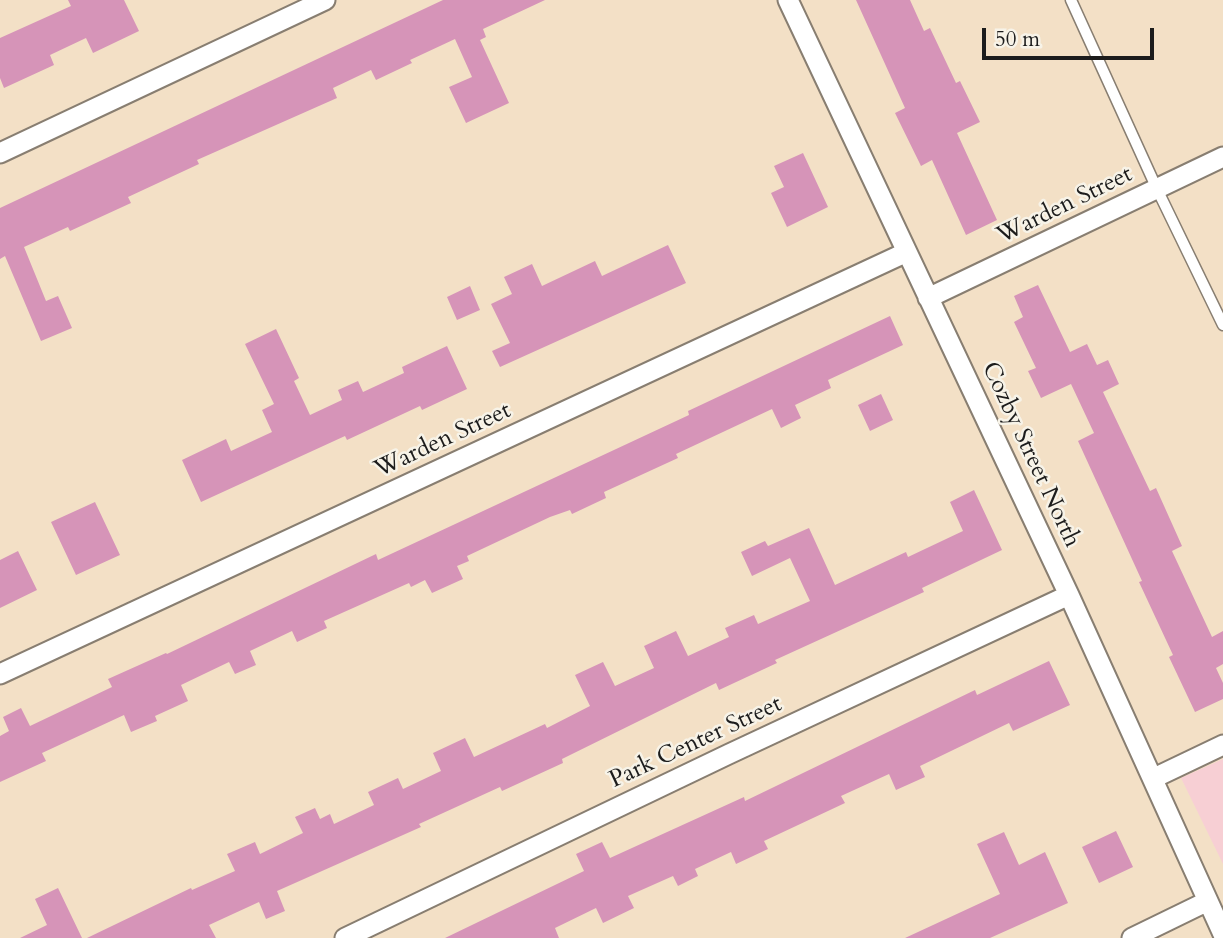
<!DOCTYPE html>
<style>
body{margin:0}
#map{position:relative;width:1223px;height:938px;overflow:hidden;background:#f3e0c6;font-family:Cardo,serif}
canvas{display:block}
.scale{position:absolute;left:982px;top:28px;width:172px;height:32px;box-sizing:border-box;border:4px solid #1c1c1c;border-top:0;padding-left:9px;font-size:21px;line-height:24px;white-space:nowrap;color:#1c1c1c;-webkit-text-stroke:5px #f7f3e8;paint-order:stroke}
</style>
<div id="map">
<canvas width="1223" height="938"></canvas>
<div class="scale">50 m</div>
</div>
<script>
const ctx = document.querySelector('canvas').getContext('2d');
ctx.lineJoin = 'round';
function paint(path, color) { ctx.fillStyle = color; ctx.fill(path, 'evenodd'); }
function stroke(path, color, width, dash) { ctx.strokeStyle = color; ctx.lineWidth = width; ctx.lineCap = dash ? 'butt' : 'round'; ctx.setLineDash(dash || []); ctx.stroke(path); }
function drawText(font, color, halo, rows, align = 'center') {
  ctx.font = font + ' Cardo,serif'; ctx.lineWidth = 5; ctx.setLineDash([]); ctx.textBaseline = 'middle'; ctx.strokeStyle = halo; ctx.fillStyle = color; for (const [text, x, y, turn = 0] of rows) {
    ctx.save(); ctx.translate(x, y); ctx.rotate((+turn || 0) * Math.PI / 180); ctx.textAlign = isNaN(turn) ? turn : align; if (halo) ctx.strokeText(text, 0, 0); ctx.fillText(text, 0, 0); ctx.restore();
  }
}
const built = new Path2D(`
 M 1223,759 L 1223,864 L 1181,778 Z`);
const building = new Path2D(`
 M 68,0 L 124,0 L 139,31 L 93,53 L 86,38 L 50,55 L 54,65 L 4,88 L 0,78 L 0,38 L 71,6 Z
 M 443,0 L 545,0 L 483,29 L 486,37 L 480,40 L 509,103 L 466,123 L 449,87 L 472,77 L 455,39 L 410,60 L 412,63 L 376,80 L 371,70 L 333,88 L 337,98 L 197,160 L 199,164 L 128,197 L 131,203 L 70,231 L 68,227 L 24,247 L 46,301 L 58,296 L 72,328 L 41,341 L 5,256 L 0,259 L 0,208 Z
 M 856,0 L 910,0 L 924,31 L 930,28 L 956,83 L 960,81 L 980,122 L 957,133 L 997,220 L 966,235 L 932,160 L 921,166 L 895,113 L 905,108 Z
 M 803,153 L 828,207 L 787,227 L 771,193 L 784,187 L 774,166 Z
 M 668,245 L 686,283 L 500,367 L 492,351 L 510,343 L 491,304 L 512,294 L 504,277 L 532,264 L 542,286 L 595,261 L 602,276 Z
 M 1038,285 L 1070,352 L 1087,344 L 1097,365 L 1108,360 L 1119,384 L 1103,392 L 1150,491 L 1156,488 L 1182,546 L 1172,551 L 1212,637 L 1223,631 L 1223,664 L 1216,668 L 1223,683 L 1223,699 L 1195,712 L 1169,657 L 1173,655 L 1139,582 L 1142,581 L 1078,441 L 1094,433 L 1071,384 L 1041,398 L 1028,371 L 1036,368 L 1014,322 L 1023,317 L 1014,296 Z
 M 470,286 L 480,310 L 457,320 L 447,297 Z
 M 890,316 L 903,345 L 828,380 L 831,388 L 795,405 L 801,418 L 781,428 L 772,409 L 676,454 L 678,458 L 604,492 L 606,498 L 572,514 L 570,510 L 550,517 L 467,556 L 469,561 L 457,566 L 463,579 L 432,593 L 425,580 L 411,587 L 409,583 L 324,621 L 327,628 L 297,642 L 292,631 L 250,651 L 256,665 L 235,674 L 229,662 L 181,685 L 188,701 L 155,716 L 157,721 L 131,732 L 124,715 L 42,753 L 46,761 L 0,782 L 0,736 L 9,731 L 3,717 L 21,708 L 30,726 L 112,687 L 108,679 L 166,653 L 167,654 L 376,554 L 378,560 L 689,415 L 688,411 Z
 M 276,329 L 299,378 L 294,381 L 310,415 L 342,400 L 338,390 L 358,381 L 363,392 L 404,373 L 402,367 L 447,346 L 467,389 L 422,410 L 420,406 L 347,440 L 345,436 L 201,502 L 182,460 L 226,439 L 231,451 L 272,432 L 262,410 L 274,404 L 245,344 Z
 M 881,394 L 893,420 L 870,431 L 858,405 Z
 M 974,490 L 1002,550 L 922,588 L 924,592 L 775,660 L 777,663 L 719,690 L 716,683 L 562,759 L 563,763 L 502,791 L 500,787 L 419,824 L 421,827 L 277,891 L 285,911 L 266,919 L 259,902 L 209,925 L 216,938 L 87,938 L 191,888 L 192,890 L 235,871 L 227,854 L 255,842 L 260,854 L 303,833 L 295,817 L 315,808 L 320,819 L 330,814 L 334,824 L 374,805 L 368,792 L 398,778 L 403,789 L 441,771 L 433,753 L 465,738 L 474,757 L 545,724 L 547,728 L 590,706 L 575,675 L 603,662 L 615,686 L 654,668 L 644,646 L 676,631 L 688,656 L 729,637 L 725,628 L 754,615 L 758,624 L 810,601 L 790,558 L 752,576 L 741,552 L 765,541 L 768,546 L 809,528 L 835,585 L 906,552 L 908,557 L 963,531 L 950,502 Z
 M 95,502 L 120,555 L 76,575 L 51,522 Z
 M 18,551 L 37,590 L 0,608 L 0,560 Z
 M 1049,661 L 1070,705 L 1013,731 L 1009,723 L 920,766 L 925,777 L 896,790 L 889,774 L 841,796 L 845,803 L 764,841 L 768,849 L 736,864 L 731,852 L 695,869 L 698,876 L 678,886 L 673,876 L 628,896 L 634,908 L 603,923 L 596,908 L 555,928 L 559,938 L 445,938 L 584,871 L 576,854 L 602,842 L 610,858 L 744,797 L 745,801 L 975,690 L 977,695 Z
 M 1116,831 L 1133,867 L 1099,883 L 1082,847 Z
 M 1004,832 L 1019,865 L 1045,852 L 1068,903 L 990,938 L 905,938 L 1000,894 L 977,844 Z
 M 58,888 L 82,938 L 20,938 L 47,925 L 35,899 Z`);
const service = new Path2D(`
 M 1071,0 L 1157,189 L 1223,325`);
const minor = new Path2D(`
 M 788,0 L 1069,595 L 1223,934
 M 0,153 L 325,0
 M 928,298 L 1223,157
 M 0,674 L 907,252
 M 1154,778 L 1223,745
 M 345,938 L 729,754 L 1069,595
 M 1132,938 L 1208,901`);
const streetNames = [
 ["Warden Street",1065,206,-26],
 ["Warden Street",443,441,-25],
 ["Cozby Street North",1030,455,65],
 ["Park Center Street",696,743,-25]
];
paint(built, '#f7cfd4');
paint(building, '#d694b8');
stroke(service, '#887e71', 13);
stroke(minor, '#887e71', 23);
stroke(service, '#fff', 10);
stroke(minor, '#fff', 19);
drawText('24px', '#1c1c1c', '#f7f3e8', streetNames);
</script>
